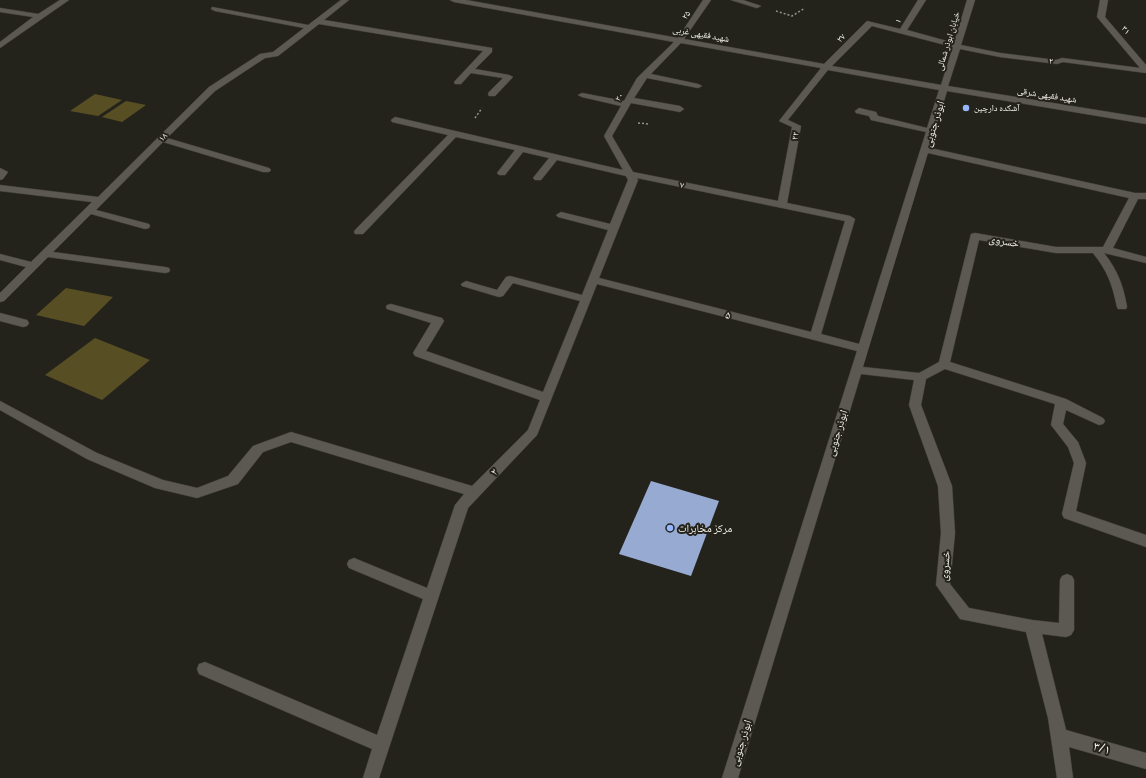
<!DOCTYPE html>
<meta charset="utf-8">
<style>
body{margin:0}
canvas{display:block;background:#24231b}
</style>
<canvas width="1146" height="778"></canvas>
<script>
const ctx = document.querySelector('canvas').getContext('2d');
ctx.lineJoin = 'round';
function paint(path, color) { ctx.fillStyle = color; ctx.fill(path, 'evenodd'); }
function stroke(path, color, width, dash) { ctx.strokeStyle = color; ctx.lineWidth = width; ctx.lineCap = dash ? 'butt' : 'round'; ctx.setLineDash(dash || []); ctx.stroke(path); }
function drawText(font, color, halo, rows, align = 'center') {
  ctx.font = font + ' Commissioner,"Noto Naskh Arabic",sans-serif'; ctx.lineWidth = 4; ctx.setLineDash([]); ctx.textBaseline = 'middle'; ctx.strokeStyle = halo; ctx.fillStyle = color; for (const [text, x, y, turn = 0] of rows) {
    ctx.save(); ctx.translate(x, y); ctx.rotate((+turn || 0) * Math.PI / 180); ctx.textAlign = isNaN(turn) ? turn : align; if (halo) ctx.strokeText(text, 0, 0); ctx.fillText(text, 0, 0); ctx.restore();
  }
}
const forest = new Path2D(`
 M 95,94 L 122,100 L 98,116 L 70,111 Z
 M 126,101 L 146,105 L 122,122 L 102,117 Z
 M 66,288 L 113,297 L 84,326 L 36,315 Z
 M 95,338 L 150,360 L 102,400 L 45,375 Z`);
const building = new Path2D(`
 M 651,481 L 719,501 L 691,576 L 619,554 Z`);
const path = new Path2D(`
 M 776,11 L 792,16 L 805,8
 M 475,118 L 482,108
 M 638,123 L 649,124`);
const minor = new Path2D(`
 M 60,0 L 69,0 L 0,48 L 0,42 L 33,17 L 0,12 L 0,8 L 38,14 Z
 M 341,0 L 349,0 L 324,20 L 492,48 L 492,52 L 475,69 L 509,75 L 513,77 L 495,96 L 489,96 L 488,94 L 489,92 L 503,78 L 471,73 L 461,84 L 455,84 L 454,82 L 483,51 L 319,24 L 278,56 L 265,58 L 215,91 L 167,138 L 269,168 L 271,170 L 269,172 L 263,172 L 163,142 L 96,210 L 149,224 L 150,226 L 149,228 L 145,229 L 91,214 L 53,252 L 165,267 L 169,268 L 170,270 L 169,272 L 165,273 L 48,257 L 4,301 L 0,302 L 0,293 L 26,267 L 0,260 L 0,254 L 31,262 L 92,202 L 0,191 L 0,185 L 98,197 L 209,87 L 260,54 L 273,52 L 304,28 L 215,11 L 211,9 L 212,7 L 308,25 Z
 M 450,0 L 466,0 L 678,38 L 703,0 L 711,0 L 684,39 L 824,64 L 867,21 L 900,29 L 918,0 L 926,0 L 907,30 L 954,43 L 967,0 L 975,0 L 961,45 L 1000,53 L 1056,60 L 1062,58 L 1140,68 L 1097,17 L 1100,0 L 1108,0 L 1105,17 L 1146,65 L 1146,73 L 1063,62 L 1057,64 L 1000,57 L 960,49 L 948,86 L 1146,118 L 1146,124 L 947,91 L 930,148 L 1135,193 L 1146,193 L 1146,199 L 1138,199 L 1113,248 L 1146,257 L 1146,263 L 1104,253 C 1118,271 1123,285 1127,307 L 1126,309 L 1118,309 L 1117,307 C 1112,284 1108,272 1093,253 L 1056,253 L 979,240 L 950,362 L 1066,399 L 1103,418 L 1105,421 L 1103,424 L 1099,425 L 1066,410 L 1063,424 L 1078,442 L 1086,463 L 1076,511 L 1146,535 L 1146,547 L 1064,518 L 1062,514 L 1074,463 L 1068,447 L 1051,425 L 1055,404 L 945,369 L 926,379 L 921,405 L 952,486 L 955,533 L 950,584 L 969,608 L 1032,620 L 1059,623 L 1060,580 L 1062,576 L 1067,574 L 1072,576 L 1074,580 L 1074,630 L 1071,635 L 1066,637 L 1042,634 L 1066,730 L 1146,753 L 1146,769 L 1069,747 L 1073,778 L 1057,778 L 1048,718 L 1026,632 L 960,619 L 936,585 L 941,533 L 938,486 L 909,405 L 914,380 L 861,374 L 738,778 L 722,778 L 857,351 L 597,284 L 537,435 L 468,508 L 379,778 L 363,778 L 372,749 L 199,674 L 197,669 L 199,664 L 205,662 L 377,735 L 423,599 L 349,568 L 347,564 L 349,560 L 354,558 L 427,588 L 455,505 L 464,494 L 291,442 L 263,452 L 238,484 L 197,498 L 155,488 L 87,459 L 0,410 L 0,401 L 97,453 L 163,480 L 197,488 L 228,476 L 253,446 L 291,432 L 472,486 L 528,430 L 540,400 L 415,356 L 413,353 L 431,323 L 387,309 L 386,307 L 387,305 L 391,304 L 442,318 L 444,321 L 426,351 L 543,392 L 580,301 L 513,283 L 503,296 L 499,297 L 462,286 L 461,284 L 466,281 L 497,290 L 506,277 L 510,276 L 582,295 L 608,230 L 558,217 L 556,215 L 561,212 L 610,224 L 628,180 L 626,176 L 557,160 L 541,180 L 535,180 L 533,178 L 549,158 L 523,152 L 505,175 L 499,175 L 497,173 L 515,150 L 456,137 L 363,234 L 355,234 L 354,232 L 355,230 L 448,135 L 392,122 L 391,120 L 395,117 L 623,170 L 604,136 L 621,106 L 582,97 L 578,95 L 582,93 L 624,101 L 637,78 L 674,42 L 454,2 ZM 872,26 L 953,47 L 941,85 L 832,66 ZM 681,43 L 821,68 L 779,121 L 792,127 L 778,201 L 633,172 L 612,136 L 631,103 L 680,112 L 684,109 L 680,106 L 634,98 L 647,78 L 698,88 L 702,86 L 698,84 L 651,74 ZM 828,70 L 939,90 L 927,128 L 878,116 L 876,112 L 859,108 L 855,111 L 856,113 L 869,116 L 871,120 L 926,132 L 859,344 L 821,334 L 855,219 L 850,216 L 787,203 L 801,126 L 788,120 ZM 928,153 L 1129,198 L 1103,247 L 1056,247 L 975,233 L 971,234 L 939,362 L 919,373 L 863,367 ZM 637,178 L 845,221 L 811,332 L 599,278 L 638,180 Z
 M 731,0 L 743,0 L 761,6 L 757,8 Z
 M 0,168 L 8,172 L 3,179 L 0,180 Z
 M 0,313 L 27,320 L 29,323 L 27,326 L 23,327 L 0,321 Z`);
const markers = [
 [966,108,4,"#96b6fd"],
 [670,528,4,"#96b6fd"]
];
const farStreetnames = [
 ["۲۵",686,15,-56],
 ["۱",898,21,-57],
 ["۳۱",1126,30,50],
 ["شهید فقیهی غربی",701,34,10],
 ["۲۷",841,38,-45],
 ["خیابان ابوذر شمالی",948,41,-73],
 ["۲",1051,61,5],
 ["شهید فقیهی شرقی",1047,95,9],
 ["۲۰",619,97,-59],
 ["۲۲",795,136,-80],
 ["۱۸",163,137,-45],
 ["۷",682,185,11]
];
const farPoinames = [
 ["آشکده دارچین",974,108]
];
const streetNames = [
 ["ابوذر جنوبی",934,124,-73],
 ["خسروی",1004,241,10],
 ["۵",728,315,14],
 ["ابوذر جنوبی",837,433,-73],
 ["۲",494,472,-46],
 ["خسروی",945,566,-85],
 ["ابوذر جنوبی",741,743,-73]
];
const poiNames = [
 ["مرکز مخابرات",678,528]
];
const nearStreetnames = [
 ["۳/۱",1102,748,16]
];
paint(forest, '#584e23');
paint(building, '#97aad2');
stroke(minor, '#413f39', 1);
stroke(path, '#92918a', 1.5, [2, 2]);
paint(minor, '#5b5951');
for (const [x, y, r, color] of markers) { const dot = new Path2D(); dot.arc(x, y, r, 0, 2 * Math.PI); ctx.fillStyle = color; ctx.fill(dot); stroke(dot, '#24231b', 1.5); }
drawText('9px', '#f4f3ee', '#24231b', farStreetnames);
drawText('9px', '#f4f3ee', '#24231b', farPoinames, 'left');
drawText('11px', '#f4f3ee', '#24231b', streetNames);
drawText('11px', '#f4f3ee', '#24231b', poiNames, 'left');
drawText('13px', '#f4f3ee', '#24231b', nearStreetnames);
</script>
